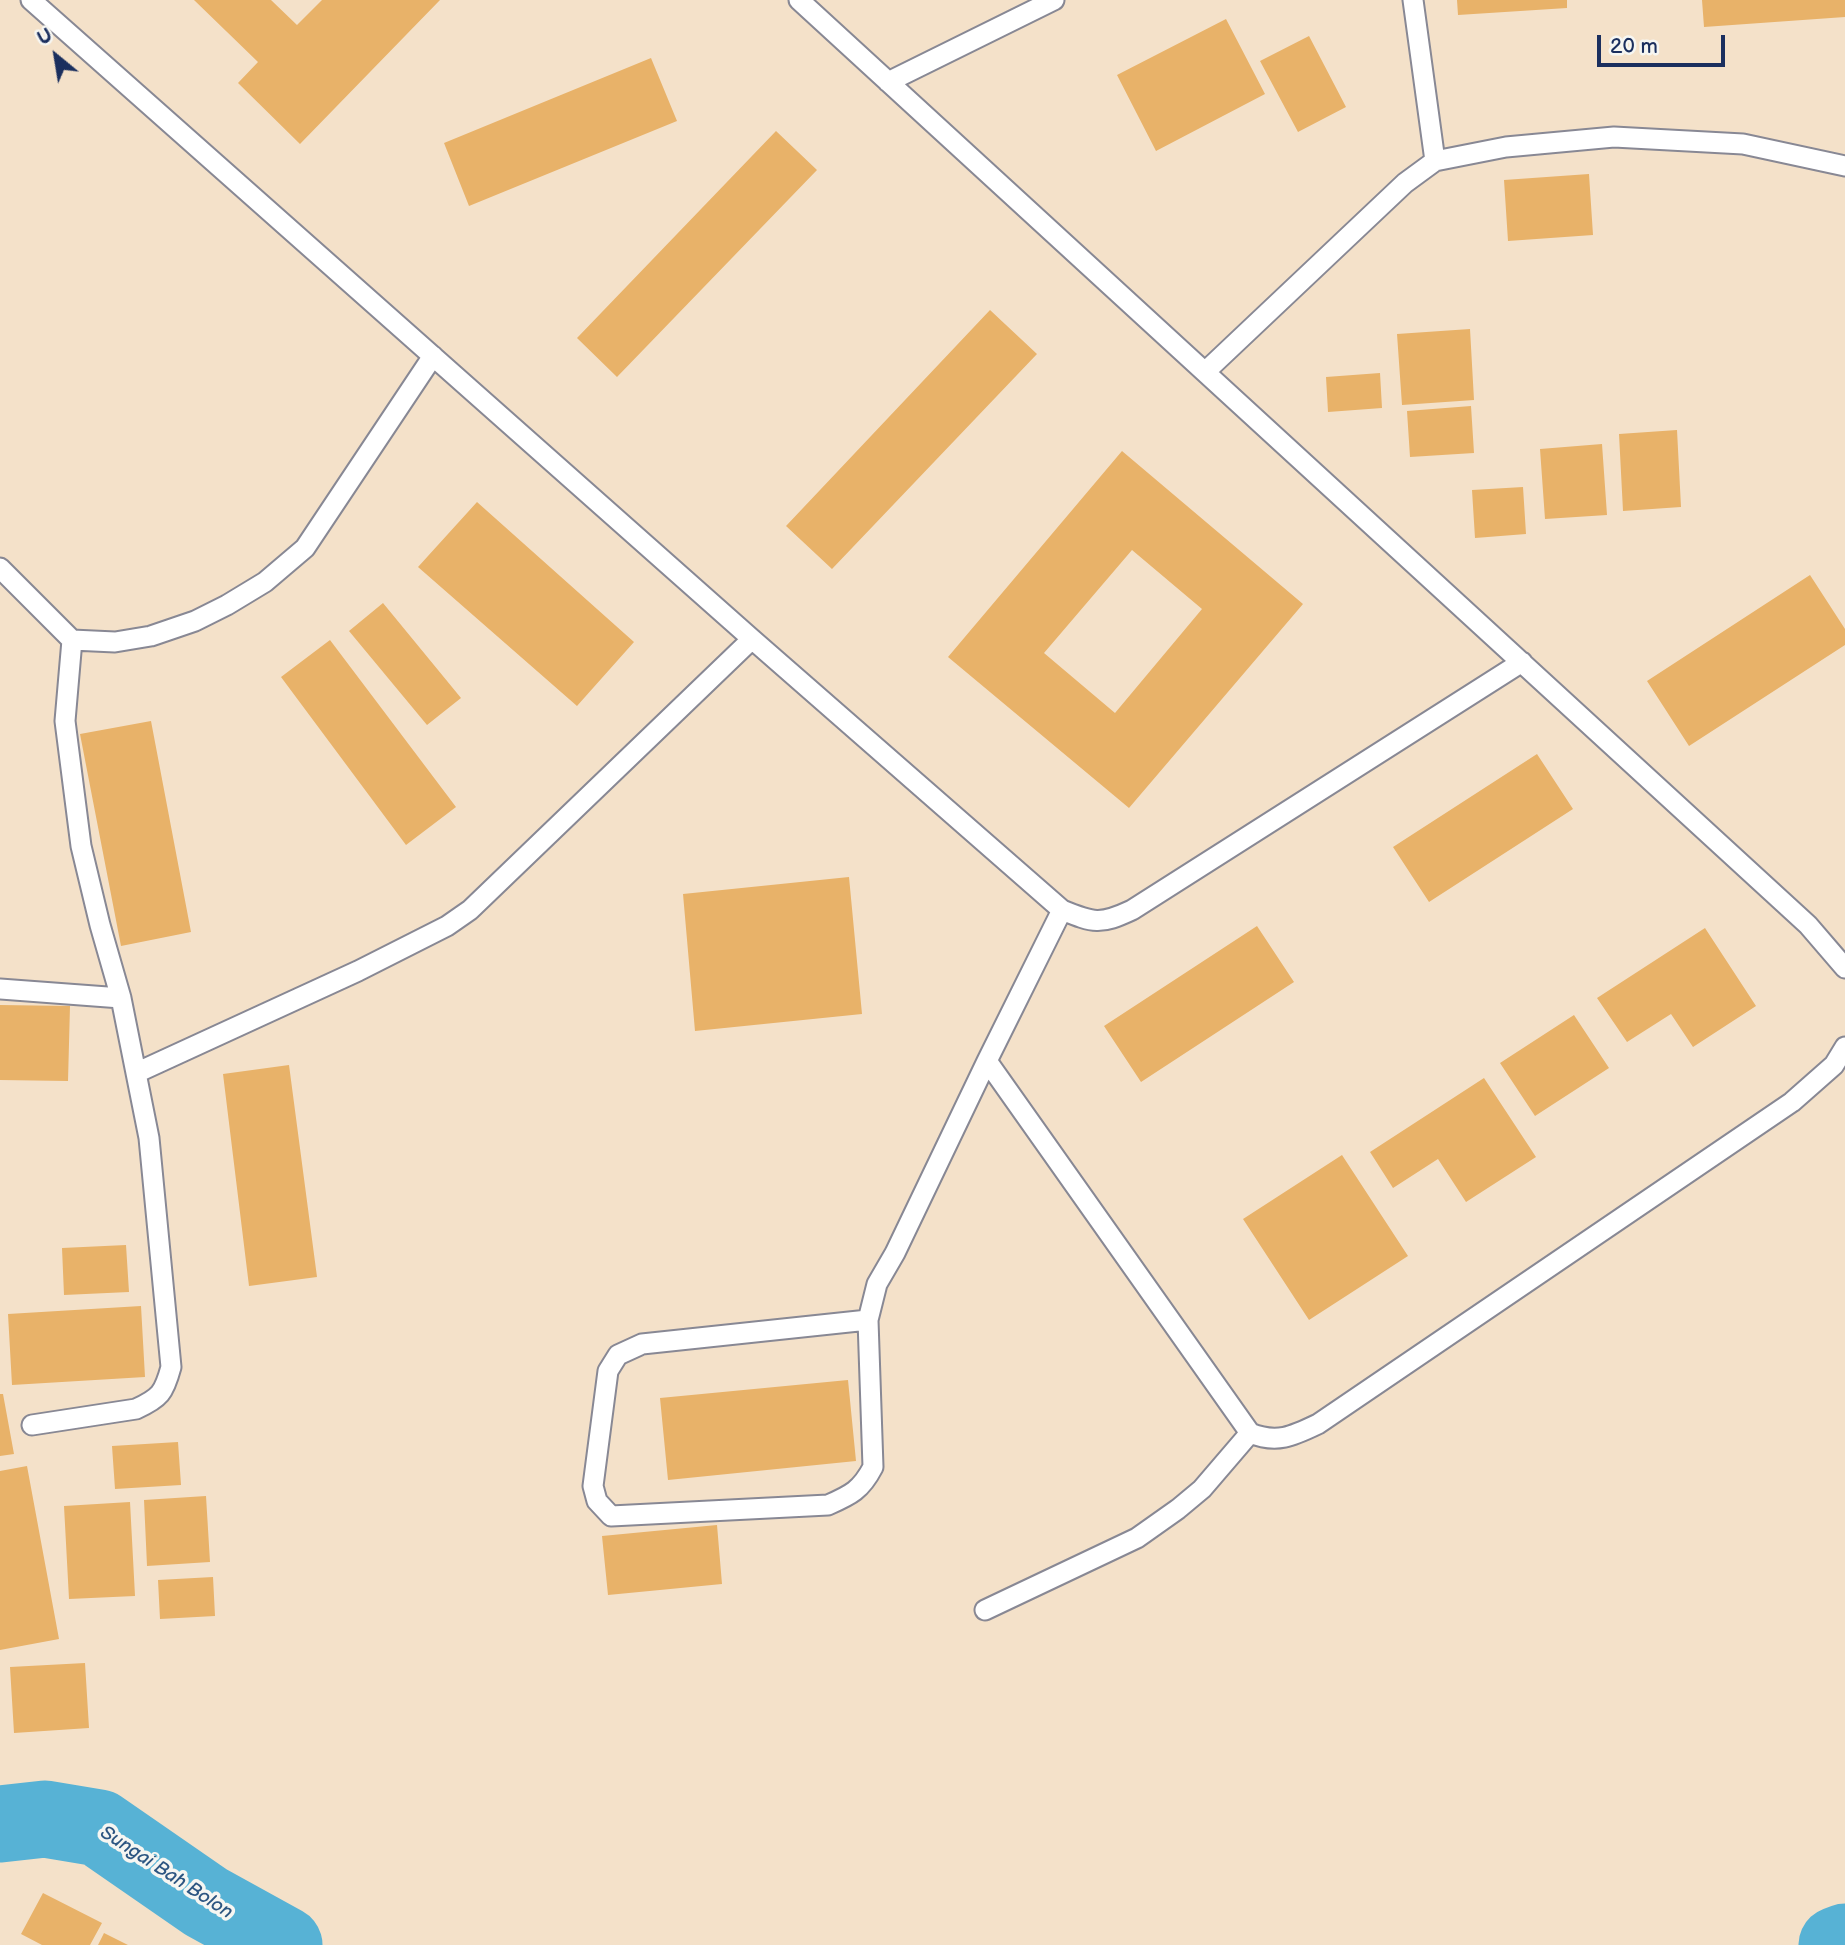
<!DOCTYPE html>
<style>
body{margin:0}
#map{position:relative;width:1845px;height:1945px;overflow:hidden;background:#f4e1c9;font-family:"Balsamiq Sans",sans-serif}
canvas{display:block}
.north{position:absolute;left:21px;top:21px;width:70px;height:70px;-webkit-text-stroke:5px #f6f6f2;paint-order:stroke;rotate:330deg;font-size:19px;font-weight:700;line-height:28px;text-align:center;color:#1b2f5e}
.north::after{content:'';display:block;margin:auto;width:24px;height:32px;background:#1b2f5e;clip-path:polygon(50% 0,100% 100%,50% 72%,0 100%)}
.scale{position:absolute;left:1597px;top:35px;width:128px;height:32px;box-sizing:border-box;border:4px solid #1b2f5e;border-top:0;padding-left:9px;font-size:21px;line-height:24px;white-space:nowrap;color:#1b2f5e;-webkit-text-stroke:5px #f6f6f2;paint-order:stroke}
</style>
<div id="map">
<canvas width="1845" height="1945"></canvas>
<div class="north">U</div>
<div class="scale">20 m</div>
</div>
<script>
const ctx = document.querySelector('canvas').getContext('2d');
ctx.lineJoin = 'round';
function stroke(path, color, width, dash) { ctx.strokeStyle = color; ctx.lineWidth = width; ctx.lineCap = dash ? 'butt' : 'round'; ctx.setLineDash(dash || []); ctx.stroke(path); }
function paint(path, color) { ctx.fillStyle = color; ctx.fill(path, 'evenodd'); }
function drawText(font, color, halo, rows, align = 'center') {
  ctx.font = font + ' "Balsamiq Sans",sans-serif'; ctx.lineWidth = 7; ctx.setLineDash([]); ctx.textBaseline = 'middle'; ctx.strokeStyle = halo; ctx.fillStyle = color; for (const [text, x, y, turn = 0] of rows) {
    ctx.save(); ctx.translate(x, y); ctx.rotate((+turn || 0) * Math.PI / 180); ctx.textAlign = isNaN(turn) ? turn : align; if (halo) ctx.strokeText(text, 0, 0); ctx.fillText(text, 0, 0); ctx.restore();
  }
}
const river = new Path2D(`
 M 0,1824 L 45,1819 L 99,1828 L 206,1902 L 284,1945
 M 1837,1945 L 1845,1942`);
const building = new Path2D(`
 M 194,0 L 271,0 L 297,25 L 322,0 L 440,0 L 300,144 L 238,83 L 258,62 Z
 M 1457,0 L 1567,0 L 1567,8 L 1458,15 Z
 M 1702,0 L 1845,0 L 1845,17 L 1704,27 Z
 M 1226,19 L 1265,94 L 1156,151 L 1117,75 Z
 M 1309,36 L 1346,107 L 1298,132 L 1260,61 Z
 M 651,58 L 677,121 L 469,206 L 444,143 Z
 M 776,131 L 817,170 L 617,377 L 577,338 Z
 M 1589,174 L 1593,235 L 1508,241 L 1504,180 Z
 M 990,310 L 1037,354 L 832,569 L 786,526 Z
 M 1470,329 L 1474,400 L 1402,405 L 1397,334 Z
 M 1380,373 L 1382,408 L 1328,412 L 1326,377 Z
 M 1471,406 L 1474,453 L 1410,457 L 1407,411 Z
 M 1677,430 L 1681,507 L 1623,511 L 1619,434 Z
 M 1602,444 L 1607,515 L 1545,519 L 1540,449 Z
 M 1122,451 L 1303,604 L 1129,808 L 948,657 ZM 1132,550 L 1202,609 L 1115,713 L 1044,653 Z
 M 1523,487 L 1526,534 L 1475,538 L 1472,490 Z
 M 477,502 L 634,642 L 577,706 L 418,567 Z
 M 1810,575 L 1845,629 L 1845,645 L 1689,746 L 1647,681 Z
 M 383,603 L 461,698 L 427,725 L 349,631 Z
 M 330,640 L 456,807 L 406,845 L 281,677 Z
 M 151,721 L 191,932 L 121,946 L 80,734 Z
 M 1537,754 L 1573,809 L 1429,902 L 1393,847 Z
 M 849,877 L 862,1014 L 695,1031 L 683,894 Z
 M 1257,926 L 1294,982 L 1141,1082 L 1104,1026 Z
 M 1705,928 L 1756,1006 L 1693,1047 L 1671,1014 L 1627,1042 L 1597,998 Z
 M 0,1005 L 70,1006 L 68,1081 L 0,1080 Z
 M 1574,1015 L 1609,1068 L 1535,1116 L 1500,1063 Z
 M 289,1065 L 317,1277 L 249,1286 L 223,1074 Z
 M 1484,1078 L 1536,1157 L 1466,1202 L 1438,1159 L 1393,1188 L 1370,1152 Z
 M 1342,1155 L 1408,1256 L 1309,1320 L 1243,1219 Z
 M 126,1245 L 129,1292 L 64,1295 L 62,1248 Z
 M 141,1306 L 145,1377 L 12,1385 L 8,1314 Z
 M 848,1380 L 856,1461 L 668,1480 L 660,1398 Z
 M 0,1394 L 3,1394 L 14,1454 L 0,1456 Z
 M 178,1442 L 181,1485 L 115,1489 L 112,1446 Z
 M 27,1466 L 59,1639 L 0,1650 L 0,1471 Z
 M 206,1496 L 210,1562 L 147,1566 L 144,1500 Z
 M 130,1502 L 135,1596 L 69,1599 L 64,1506 Z
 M 717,1525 L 722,1584 L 608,1595 L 602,1536 Z
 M 213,1577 L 215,1616 L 160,1619 L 158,1580 Z
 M 85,1663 L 89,1728 L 14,1733 L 10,1667 Z
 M 43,1893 L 102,1923 L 90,1945 L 42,1945 L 21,1934 Z
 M 104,1933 L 128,1945 L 98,1945 Z`);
const lane = new Path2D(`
 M 31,0 L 752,639 L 1062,910 C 1094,923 1100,925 1132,910 L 1522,662
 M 799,0 L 1808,925 L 1845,968
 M 1413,0 L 1435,161
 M 888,82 L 1054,0
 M 1205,372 L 1405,183 L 1435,161 L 1506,147 L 1614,137 L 1743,144 L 1845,166
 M 0,568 L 72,640 L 115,642 L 151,636 L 195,621 L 227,605 L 265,582 L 305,548 L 433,356
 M 0,989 L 121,998
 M 987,1061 L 1250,1433 C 1277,1444 1293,1436 1318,1424 L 1792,1102 L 1834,1065 L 1845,1047
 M 136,1073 L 358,971 L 447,926 L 470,910 L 752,639
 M 868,1320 L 642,1344 L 618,1355 L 608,1371 L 593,1486 L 597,1501 L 611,1516 L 828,1505 C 851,1495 861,1490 873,1467 L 868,1320 L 877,1284 L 895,1253 L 987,1061 L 1062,910
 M 32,1425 L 136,1409 C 160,1398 164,1393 171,1367 L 149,1138 L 121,998 L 100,925 L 81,846 L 65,721 L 72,640
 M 985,1610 L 1137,1538 L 1178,1509 L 1202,1489 L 1250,1433`);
const waterNames = [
 ["Sungai Bah Bolon",166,1873,33]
];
stroke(river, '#57b2d5', 77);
paint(building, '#e8b269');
stroke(lane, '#888894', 23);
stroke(lane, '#fff', 19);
drawText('italic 19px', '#2d5682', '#f6f6f2', waterNames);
</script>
